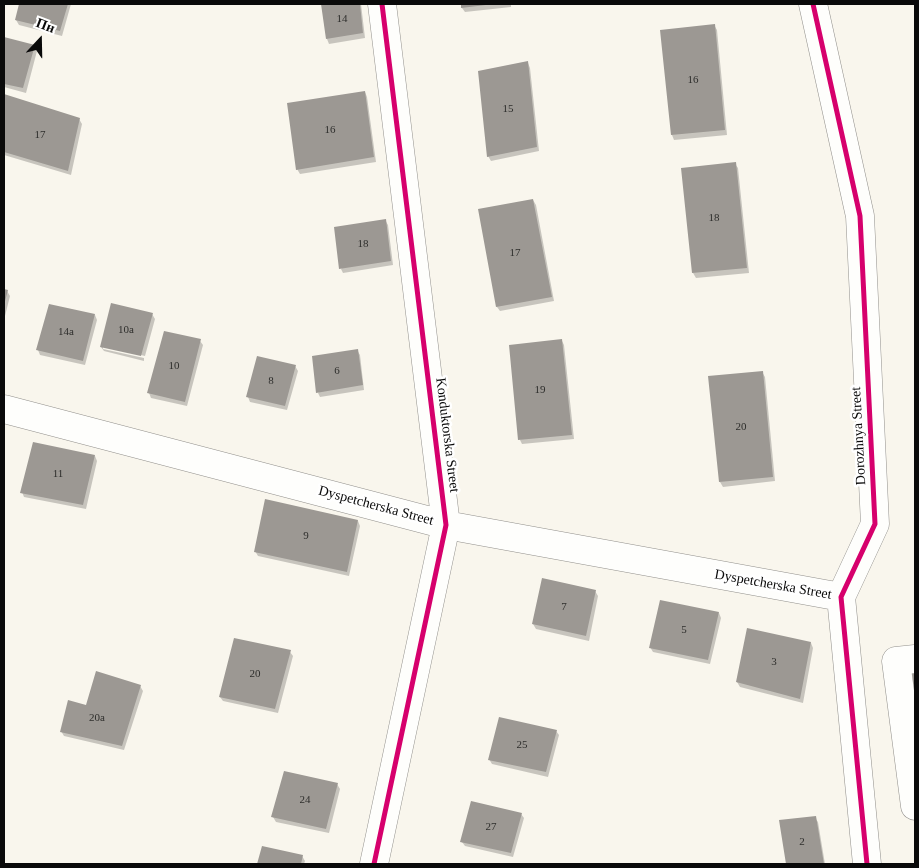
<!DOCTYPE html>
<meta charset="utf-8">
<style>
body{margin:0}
#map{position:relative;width:919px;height:868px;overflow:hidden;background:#f9f6ed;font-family:Georgia,serif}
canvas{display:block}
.frame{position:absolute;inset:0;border:5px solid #0a0a0a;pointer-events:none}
.north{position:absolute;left:15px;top:15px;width:50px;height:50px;-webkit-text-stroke:4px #fff;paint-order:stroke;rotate:21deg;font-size:14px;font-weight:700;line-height:20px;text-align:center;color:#0a0a0a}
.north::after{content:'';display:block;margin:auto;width:18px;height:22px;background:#0a0a0a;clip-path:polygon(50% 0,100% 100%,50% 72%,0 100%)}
</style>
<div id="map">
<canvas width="919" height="868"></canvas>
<div class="frame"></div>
<div class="north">Пн</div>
</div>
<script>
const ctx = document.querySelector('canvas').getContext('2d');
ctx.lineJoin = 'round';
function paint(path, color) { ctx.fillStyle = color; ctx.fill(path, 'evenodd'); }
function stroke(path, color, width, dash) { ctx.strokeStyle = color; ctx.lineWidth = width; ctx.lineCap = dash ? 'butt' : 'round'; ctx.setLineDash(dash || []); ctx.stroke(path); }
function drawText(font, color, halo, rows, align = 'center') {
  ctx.font = font + ' Georgia,serif'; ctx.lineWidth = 5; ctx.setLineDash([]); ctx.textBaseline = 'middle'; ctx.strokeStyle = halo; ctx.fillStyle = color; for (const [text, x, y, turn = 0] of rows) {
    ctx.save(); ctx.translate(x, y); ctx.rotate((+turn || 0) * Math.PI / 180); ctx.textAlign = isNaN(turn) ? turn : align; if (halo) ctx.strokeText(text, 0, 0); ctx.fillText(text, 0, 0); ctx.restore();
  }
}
const shadow = new Path2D(`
 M 21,4 L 71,4 L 62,36 L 19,25 L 16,20 Z
 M 322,4 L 361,4 L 365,38 L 329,44 L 327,39 Z
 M 462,4 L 511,4 L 511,7 L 465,12 L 462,8 Z
 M 714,25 L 717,30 L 727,135 L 674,140 L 672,135 L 661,31 Z
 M 4,39 L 34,46 L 37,51 L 26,93 L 4,87 Z
 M 528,63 L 530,68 L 539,151 L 491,161 L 488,156 Z
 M 365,92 L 367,97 L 376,162 L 300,174 L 297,169 Z
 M 4,96 L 79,119 L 82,124 L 71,175 L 4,155 Z
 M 735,164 L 738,168 L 749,273 L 696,278 L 693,273 L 683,169 Z
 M 533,200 L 536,205 L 554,301 L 500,311 L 497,307 Z
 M 385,220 L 388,225 L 393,265 L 343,273 L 341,269 Z
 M 4,290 L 7,291 L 10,296 L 4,320 Z
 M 152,314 L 155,319 L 145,356 L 103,346 L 103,349 L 144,358 L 144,361 L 104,351 L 101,347 Z
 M 95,315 L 97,320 L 85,365 L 40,355 L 38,350 Z
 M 200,341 L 203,345 L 187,406 L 151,398 L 149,393 Z
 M 562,341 L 564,345 L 574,439 L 522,444 L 520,440 Z
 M 357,350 L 360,355 L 364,390 L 320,397 L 318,393 Z
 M 295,366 L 298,371 L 287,410 L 250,402 L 248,397 Z
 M 762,372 L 765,377 L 775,481 L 723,487 L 720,482 Z
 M 95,456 L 97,461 L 86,509 L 24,497 L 22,492 Z
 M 358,521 L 360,526 L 349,576 L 258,556 L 255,551 Z
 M 595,591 L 598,596 L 589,641 L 536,629 L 533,624 Z
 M 719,613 L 721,618 L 710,664 L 653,652 L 650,647 Z
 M 811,643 L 813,648 L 803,703 L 740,687 L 737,682 Z
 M 290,652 L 293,656 L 278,713 L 223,701 L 220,697 Z
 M 140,686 L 143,691 L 124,750 L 64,736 L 61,731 L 87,706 Z
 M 556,731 L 559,735 L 548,777 L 492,764 L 489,759 Z
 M 337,784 L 340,789 L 329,833 L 276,822 L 273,817 Z
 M 521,814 L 524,818 L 513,857 L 465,846 L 462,842 Z
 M 815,818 L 818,822 L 825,864 L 788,864 L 781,821 Z
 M 263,848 L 302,856 L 305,861 L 304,864 L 258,864 Z`);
const building = new Path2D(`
 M 19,4 L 68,4 L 60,31 L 15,20 Z
 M 321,4 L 360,4 L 363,33 L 326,39 Z
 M 461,4 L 486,4 L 486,5 L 461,8 Z
 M 715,24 L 725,130 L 671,135 L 660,30 Z
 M 4,37 L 35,45 L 23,88 L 4,84 Z
 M 528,61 L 537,147 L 487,157 L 478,71 Z
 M 365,91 L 374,157 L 296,170 L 287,103 Z
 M 4,94 L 80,118 L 68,171 L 4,152 Z
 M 736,162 L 747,268 L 692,273 L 681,168 Z
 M 533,199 L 552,297 L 496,307 L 478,209 Z
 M 386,219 L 391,261 L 339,269 L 334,227 Z
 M 4,289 L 8,290 L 4,305 Z
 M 111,303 L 153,313 L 141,356 L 100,347 Z
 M 49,304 L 95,314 L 83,361 L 36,350 Z
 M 164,331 L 201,339 L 185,402 L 147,393 Z
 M 562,339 L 572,435 L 518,440 L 509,345 Z
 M 358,349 L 363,385 L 316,393 L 312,356 Z
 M 257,356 L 296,365 L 285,406 L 246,397 Z
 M 763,371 L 773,477 L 719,482 L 708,376 Z
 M 33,442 L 95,455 L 83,505 L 20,493 Z
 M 265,499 L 358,520 L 347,572 L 254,552 Z
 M 542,578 L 596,590 L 586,636 L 532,624 Z
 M 660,600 L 719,612 L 708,660 L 649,648 Z
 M 747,628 L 811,642 L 800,699 L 736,682 Z
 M 234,638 L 291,650 L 275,709 L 219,697 Z
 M 96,671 L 141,685 L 122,746 L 60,732 L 68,700 L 86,705 Z
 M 912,672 L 915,672 L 915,692 L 914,692 Z
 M 499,717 L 557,730 L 546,772 L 488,760 Z
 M 284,771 L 338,783 L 326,829 L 271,817 Z
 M 471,801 L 522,813 L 511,853 L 460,842 Z
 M 816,816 L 824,864 L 786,864 L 779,820 Z
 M 262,846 L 303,855 L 301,864 L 257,864 Z`);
const minor = new Path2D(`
 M 813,4 L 860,216 L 875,524 L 841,597 L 867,864
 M 4,409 L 446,525 L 841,597
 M 915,659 L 896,661 L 915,806
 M 374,864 L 446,525 L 382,4`);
const cycleway = new Path2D(`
 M 813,4 L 860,216 L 875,524 L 841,597 L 867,864
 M 374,864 L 446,525 L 382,4`);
const numberNames = [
 ["14",342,19],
 ["16",693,80],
 ["15",508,109],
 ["16",330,130],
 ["17",40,135],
 ["18",714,218],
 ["18",363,244],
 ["17",515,253],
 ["10а",126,330],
 ["14а",66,332],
 ["10",174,366],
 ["6",337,371],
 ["8",271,381],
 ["19",540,390],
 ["20",741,427],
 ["11",58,474],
 ["9",306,536],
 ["7",564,607],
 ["5",684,630],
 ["3",774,662],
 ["20",255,674],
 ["20а",97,718],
 ["25",522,745],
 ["24",305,800],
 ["27",491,827],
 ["2",802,842]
];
const streetNames = [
 ["Konduktorska Street",447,435,83],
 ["Dorozhnya Street",859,436,-93],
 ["Dyspetcherska Street",376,506,15],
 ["Dyspetcherska Street",773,585,10]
];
paint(shadow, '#0003');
paint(building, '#9c9893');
stroke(minor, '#92908c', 29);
stroke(minor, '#fefefc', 28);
stroke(cycleway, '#d6006c', 5);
drawText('11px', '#2e2e2c', null, numberNames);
drawText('14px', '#0a0a0a', '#fff', streetNames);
</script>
